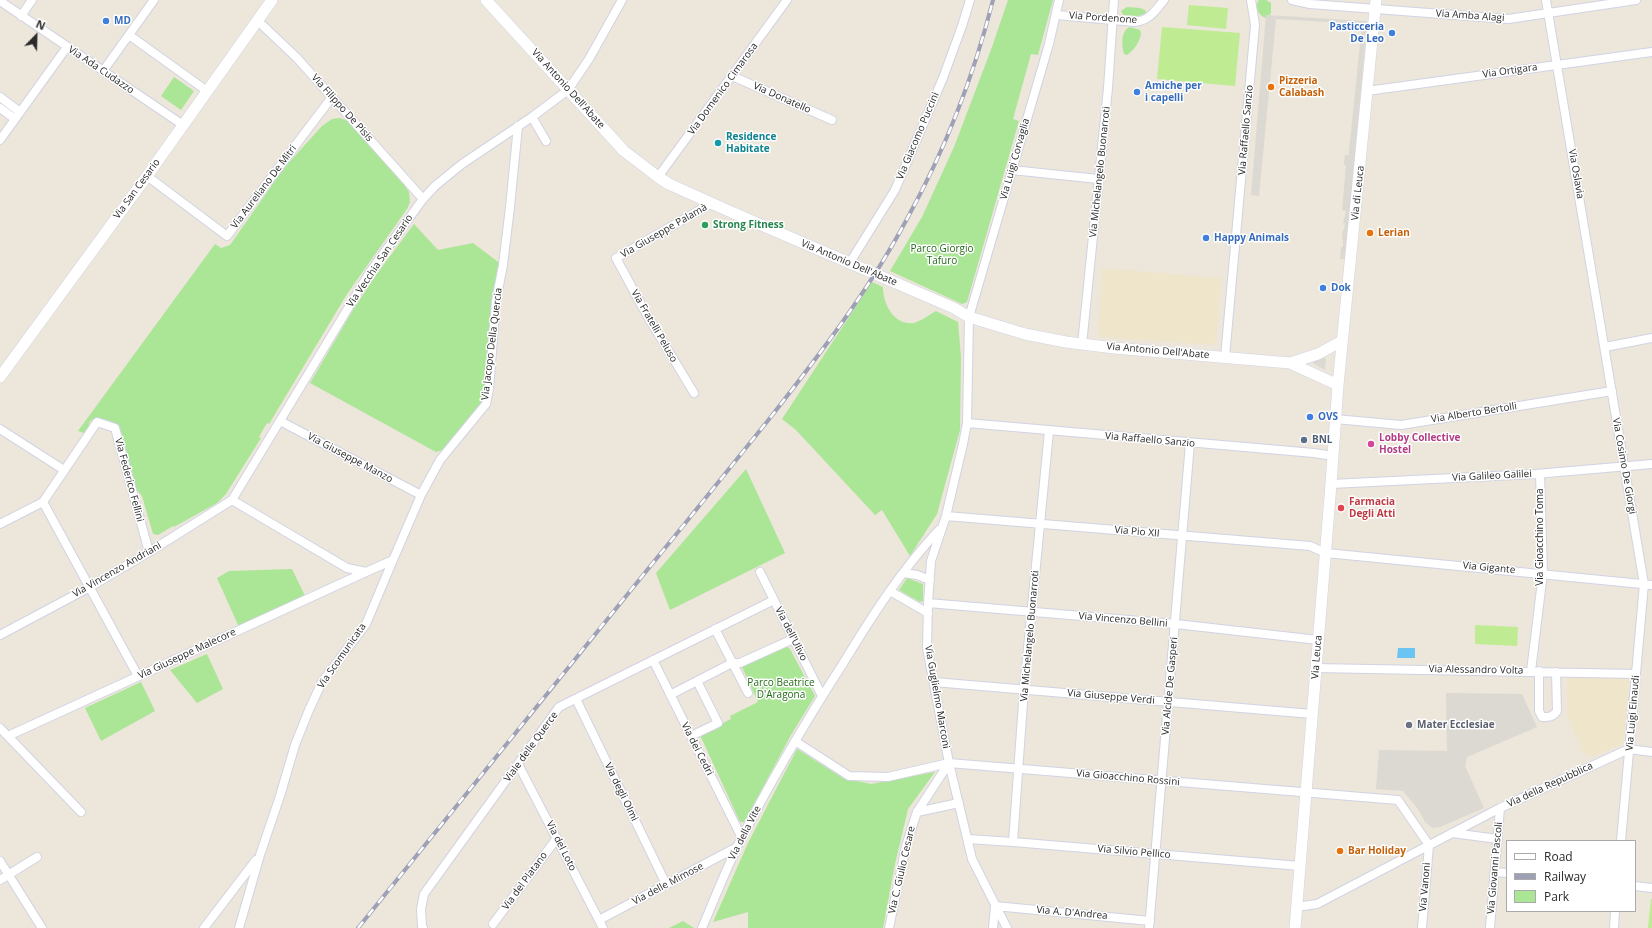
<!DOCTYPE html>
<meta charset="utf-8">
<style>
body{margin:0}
#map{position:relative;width:1652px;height:928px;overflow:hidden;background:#ece6db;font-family:"Open Sans",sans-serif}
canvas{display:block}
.legend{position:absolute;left:1506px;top:840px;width:130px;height:72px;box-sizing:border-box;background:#fff;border:1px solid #aaa;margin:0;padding:5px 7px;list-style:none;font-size:12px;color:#2a2a2a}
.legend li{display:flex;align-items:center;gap:8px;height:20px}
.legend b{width:20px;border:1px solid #aaa}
.north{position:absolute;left:16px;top:16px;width:40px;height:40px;-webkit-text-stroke:3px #fff;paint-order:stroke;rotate:23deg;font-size:11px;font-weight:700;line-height:16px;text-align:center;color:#2a2a2a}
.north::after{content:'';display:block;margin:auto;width:14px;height:18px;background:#2a2a2a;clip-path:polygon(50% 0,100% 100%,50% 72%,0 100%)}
</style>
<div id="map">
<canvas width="1652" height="928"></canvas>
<ul class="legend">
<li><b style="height:5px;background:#fff"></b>Road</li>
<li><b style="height:5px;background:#9ea0b5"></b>Railway</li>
<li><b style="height:11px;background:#abe596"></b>Park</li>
</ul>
<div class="north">N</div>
</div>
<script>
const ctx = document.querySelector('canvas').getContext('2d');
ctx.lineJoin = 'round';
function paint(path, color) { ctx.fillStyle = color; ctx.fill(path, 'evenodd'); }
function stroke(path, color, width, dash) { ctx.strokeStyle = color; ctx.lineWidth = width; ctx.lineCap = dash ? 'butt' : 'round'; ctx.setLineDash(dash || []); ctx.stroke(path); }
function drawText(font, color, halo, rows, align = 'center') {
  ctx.font = font + ' "Open Sans",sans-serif'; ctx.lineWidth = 3; ctx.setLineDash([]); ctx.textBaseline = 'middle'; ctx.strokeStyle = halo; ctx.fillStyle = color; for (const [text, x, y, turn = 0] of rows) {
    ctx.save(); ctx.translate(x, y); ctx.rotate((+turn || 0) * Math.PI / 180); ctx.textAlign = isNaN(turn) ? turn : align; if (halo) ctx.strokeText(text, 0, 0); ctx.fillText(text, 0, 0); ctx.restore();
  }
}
const education = new Path2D(`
 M 1102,268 L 1221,278 L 1216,342 L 1211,345 L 1101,337 L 1098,333 Z
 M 1567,676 L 1624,677 L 1628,679 L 1629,682 L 1624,738 L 1620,745 L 1592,757 L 1583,753 L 1567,715 Z`);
const green = new Path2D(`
 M 1008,0 L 1053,0 L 1038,55 L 1031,54 L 1013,119 L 1019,121 L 967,302 L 962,304 L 890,271 L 922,217 L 954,147 L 992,47 Z
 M 1259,0 L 1266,0 L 1271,3 L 1271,13 L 1267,18 C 1259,17 1254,7 1259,0 Z
 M 1127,7 L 1140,8 L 1145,10 L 1146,13 L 1138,16 L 1123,15 L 1121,11 Z
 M 1130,27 L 1140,30 L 1141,33 C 1140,42 1134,50 1127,55 L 1124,54 C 1122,46 1120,31 1130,27 Z
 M 174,77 L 194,91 L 181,110 L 161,96 Z
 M 340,118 L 348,121 L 401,180 L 409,192 L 410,202 L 407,209 L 347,294 L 269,424 L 267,423 L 259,437 L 261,438 L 226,494 L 217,503 L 174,527 L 173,526 L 158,535 L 153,534 L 142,496 L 137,490 L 120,428 C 111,420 102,417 90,421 L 87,432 L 84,433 L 78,431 L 215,244 L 221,248 L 230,245 L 284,168 L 322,126 L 332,119 Z
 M 414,224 L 438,250 L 473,243 L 501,264 L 496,274 L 497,287 L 492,300 L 484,379 L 486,391 L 479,407 L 446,449 L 436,452 L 310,383 L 353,310 L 376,275 Z
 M 872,282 L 883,287 C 883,304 894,326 914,323 C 921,321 929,315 936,311 L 958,322 L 961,357 L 960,430 L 937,514 L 910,556 L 882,510 L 875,515 L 796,430 L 782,419 Z
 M 746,469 L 785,553 L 670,610 L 656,573 Z
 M 292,569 L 305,596 L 239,627 L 217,578 L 229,571 Z
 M 907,578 L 923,584 L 923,601 L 920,602 L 899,590 Z
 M 782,646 L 786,646 L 790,649 L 815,696 L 791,735 L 747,817 L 744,822 L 740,822 L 700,735 L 731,719 L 730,716 L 758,702 L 742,667 Z
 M 207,654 L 223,689 L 197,703 L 170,670 Z
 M 141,682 L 155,711 L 101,741 L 85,708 Z
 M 797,749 L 843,778 L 871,784 L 935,772 L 908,809 L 895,864 L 883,928 L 748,928 L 748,912 L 713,922 L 748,843 Z
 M 683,921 L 694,928 L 669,928 Z`);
const pitch = new Path2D(`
 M 1189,5 L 1228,8 L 1226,29 L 1187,25 Z
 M 1162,27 L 1240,33 L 1235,86 L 1157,79 Z
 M 1475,625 L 1518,627 L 1517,646 L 1475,644 Z
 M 1651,899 L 1652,899 L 1652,928 L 1648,928 Z`);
const plaza = new Path2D(`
 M 1266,15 L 1366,21 L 1367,22 L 1346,259 L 1340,259 L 1341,247 L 1343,247 L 1343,240 L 1342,239 L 1343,230 L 1344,229 L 1345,223 L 1343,223 L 1346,211 L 1342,210 L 1346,165 L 1344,165 L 1344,162 L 1345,155 L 1349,155 L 1349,152 L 1362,24 L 1276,19 L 1259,196 L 1251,195 Z
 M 1323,357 L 1326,359 L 1325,370 L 1314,364 L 1313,362 Z
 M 1446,693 L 1522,694 L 1537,727 L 1467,757 L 1465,766 L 1484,808 L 1440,827 L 1432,828 L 1425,822 L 1418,809 L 1403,791 L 1376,789 L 1379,750 L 1447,751 Z`);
const water = new Path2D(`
 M 1398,648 L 1415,648 L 1415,658 L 1397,658 Z`);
const minor = new Path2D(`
 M 1292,0 L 1310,4 L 1508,19 L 1636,0
 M 1546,0 L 1644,584 L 1621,841
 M 0,1 L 183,125
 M 1057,15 L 1135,22 C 1150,20 1155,11 1164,0
 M 21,16 L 32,0
 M 258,21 L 297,58 L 423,199
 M 129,35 L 207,91
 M 103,71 L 154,0
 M 732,76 L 832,120
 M 1367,91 L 1652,52
 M 0,97 L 20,112
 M 0,108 L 15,119
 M 532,117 L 546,141
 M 0,140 L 67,47
 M 1012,170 L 1098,179
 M 147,176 L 227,236 L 332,97
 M 658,177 L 787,0
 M 849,264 L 895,190 L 943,78 L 962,26 L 970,0
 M 1082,345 L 1108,88 L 1114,0
 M 1605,347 L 1652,338
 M 1225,357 L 1255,25 L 1251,0
 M 694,393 L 648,317 L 616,258 L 712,203
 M 1335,419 L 1401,425 L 1612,391
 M 280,421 L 421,495
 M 967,423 L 1314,453 L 1333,456
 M 0,429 L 64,470
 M 1331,484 L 1536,474 L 1652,464
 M 232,500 L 347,568 L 366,572 L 393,560 L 366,624 L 322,682 L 309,710 L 295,745 L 280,796 L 260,855 L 239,928
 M 43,502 L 138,676
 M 946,516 L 1310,546 L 1326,553 L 1652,585
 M 0,524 L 43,502 L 97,422 L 115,428 L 149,552
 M 393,560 L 421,495 L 440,460 L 486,404 L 489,389 L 496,301 L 503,265 L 510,207 L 518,126
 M 760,572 L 822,696
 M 904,573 L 917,575 L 930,580
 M 890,591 L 928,613
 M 928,603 L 1176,624 L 1318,640
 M 715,629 L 748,693
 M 0,635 L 90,587 L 149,552 L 232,500 L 370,272 L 423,199 L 435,186 L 462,164 L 532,117 L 568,90 L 589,59 L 622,0
 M 653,660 L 742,838
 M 1316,668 L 1636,674
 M 1531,671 L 1543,573 L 1540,474
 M 1539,671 L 1539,711 L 1542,717 C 1549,717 1553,717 1557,711 L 1556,672
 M 934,682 L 1312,714
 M 670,695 L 732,663 L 740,663 L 793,639
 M 576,699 L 666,884
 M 0,728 L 81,812
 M 8,736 L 366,572
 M 691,736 L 718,723 L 697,681
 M 795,741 L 849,776 L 888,777 L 949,763 L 1398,800 L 1429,845 L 1422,928
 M 518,764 L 603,928
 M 917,812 L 959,803
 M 1452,833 L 1498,839
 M 968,839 L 1013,842 L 1300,866
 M 1013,842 L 1024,689 L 1049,431
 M 0,861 L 42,928
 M 1495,872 L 1507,873
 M 0,880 L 37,857
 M 1635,886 L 1652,888
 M 1296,907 L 1317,904 L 1500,808 L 1618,754 L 1629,749 L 1652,752
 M 599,920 L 737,847
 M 493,924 L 557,838
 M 204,928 L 256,860
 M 423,928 L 422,926 L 421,909 L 424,894 L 559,707 L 774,600
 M 702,928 C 714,900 725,872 738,845 C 770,782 806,721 844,662 C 872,616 902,569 939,530
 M 889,928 L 906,846 L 917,812 L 949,763
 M 993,928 L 995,906 L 1150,921
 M 1007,928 L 972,859 L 949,763 L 927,648 L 928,603 L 931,561 L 946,516 L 963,444 L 967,423 L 969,317 L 1049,44 L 1059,0
 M 1149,928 L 1190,443
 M 1490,928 L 1500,808
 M 1614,928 L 1615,911`);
const secondary = new Path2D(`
 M 486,0 L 624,151 L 658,177 L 669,184 L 729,211 L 954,308 L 969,317 L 1025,334 L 1066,342 L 1114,348 L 1290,363 L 1338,385
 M 1290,363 L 1318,354 L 1342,341
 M 0,377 L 147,176 L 272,0
 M 1295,928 L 1331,484 L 1338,385 L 1376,0`);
const rail = new Path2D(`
 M 358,928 C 455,808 551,688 648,569 C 689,519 729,469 770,418 C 820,354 870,289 908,217 C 946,148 974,75 993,0`);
const markers = [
 [106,21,4,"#3f7fe0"],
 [1392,33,4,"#3f7fe0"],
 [1271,87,4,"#e8710a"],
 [1137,92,4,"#3f7fe0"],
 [718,143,4,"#0f9aa8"],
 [705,225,4,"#2e9e5b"],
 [1370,233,4,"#e8710a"],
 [1206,238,4,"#3f7fe0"],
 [1323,288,4,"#3f7fe0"],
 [1310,417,4,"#3f7fe0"],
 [1304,440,4,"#5c6f8a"],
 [1371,444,4,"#d1479c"],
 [1341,508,4,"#e0444e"],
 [1409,725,4,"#6b7280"],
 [1340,851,4,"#e8710a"]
];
const streetNames = [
 ["Via Amba Alagi",1470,16,4],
 ["Via Pordenone",1103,18,4],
 ["Via Ada Cudazzo",101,70,34],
 ["Via Ortigara",1510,71,-8],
 ["Via Antonio Dell'Abate",568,89,48],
 ["Via Domenico Cimarosa",723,89,-54],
 ["Via Donatello",782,98,24],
 ["Via Filippo De Pisis",342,108,48],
 ["Via Raffaello Sanzio",1246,130,-85],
 ["Via Giacomo Puccini",918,136,-67],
 ["Via Luigi Corvaglia",1015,159,-74],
 ["Via Michelangelo Buonarroti",1100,172,-84],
 ["Via Oslavia",1576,174,80],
 ["Via Aureliano De Mitri",264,187,-53],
 ["Via San Cesario",137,189,-54],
 ["Via di Leuca",1358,193,-84],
 ["Via Giuseppe Palamà",664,231,-30],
 ["Via Vecchia San Cesario",380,261,-56],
 ["Via Antonio Dell'Abate",849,263,23],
 ["Via Fratelli Peluso",654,326,60],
 ["Via Jacopo Della Quercia",492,344,-83],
 ["Via Antonio Dell'Abate",1158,351,5],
 ["Via Alberto Bertolli",1474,413,-9],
 ["Via Raffaello Sanzio",1150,440,5],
 ["Via Giuseppe Manzo",350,458,28],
 ["Via Cosimo De Giorgi",1624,466,80],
 ["Via Galileo Galilei",1492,476,-3],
 ["Via Federico Fellini",129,480,75],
 ["Via Pio XII",1137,532,5],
 ["Via Gioacchino Toma",1540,537,-90],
 ["Via Gigante",1489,568,5],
 ["Via Vincenzo Andriani",117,570,-30],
 ["Via Vincenzo Bellini",1123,620,5],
 ["Via dell'Ulivo",791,634,63],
 ["Via Michelangelo Buonarroti",1030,636,-85],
 ["Via Giuseppe Malecore",187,654,-25],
 ["Via Scomunicata",342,656,-55],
 ["Via Leuca",1317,657,-85],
 ["Via Alessandro Volta",1476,670,1],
 ["Via Alcide De Gasperi",1170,686,-85],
 ["Via Guglielmo Marconi",937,697,80],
 ["Via Giuseppe Verdi",1111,697,5],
 ["Via Luigi Einaudi",1633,713,-85],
 ["Viale delle Querce",531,747,-54],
 ["Via dei Cedri",697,749,63],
 ["Via Gioacchino Rossini",1128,778,5],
 ["Via della Repubblica",1550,785,-25],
 ["Via degli Olmi",621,792,64],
 ["Via della Vite",745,833,-63],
 ["Via del Loto",561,846,63],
 ["Via Silvio Pellico",1134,852,5],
 ["Via Giovanni Pascoli",1495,868,-85],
 ["Via C. Giulio Cesare",902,870,-77],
 ["Via del Platano",525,881,-54],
 ["Via delle Mimose",668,884,-28],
 ["Via Vanoni",1425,887,-85],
 ["Via A. D'Andrea",1072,913,5]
];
const shopNames = [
 ["MD",114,21],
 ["Pasticceria",1384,27,"right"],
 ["De Leo",1384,39,"right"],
 ["Amiche per",1145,86],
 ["i capelli",1145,98],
 ["Happy Animals",1214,238],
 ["Dok",1331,288],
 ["OVS",1318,417]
];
const foodNames = [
 ["Pizzeria",1279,81],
 ["Calabash",1279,93],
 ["Lerian",1378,233],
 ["Bar Holiday",1348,851]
];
const cultureNames = [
 ["Residence",726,137],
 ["Habitate",726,149]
];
const leisureNames = [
 ["Strong Fitness",713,225]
];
const parkNames = [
 ["Parco Giorgio",942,249],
 ["Tafuro",942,261],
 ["Parco Beatrice",781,683],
 ["D'Aragona",781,695]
];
const hotelNames = [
 ["Lobby Collective",1379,438],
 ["Hostel",1379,450]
];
const serviceNames = [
 ["BNL",1312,440]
];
const healthNames = [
 ["Farmacia",1349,502],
 ["Degli Atti",1349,514]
];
const worshipNames = [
 ["Mater Ecclesiae",1417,725]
];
paint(education, '#efe5ca');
paint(green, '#abe596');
paint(pitch, '#bfec92');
paint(plaza, '#dcd9d2');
paint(water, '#6bc4f1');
stroke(minor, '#d1d3e3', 10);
stroke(secondary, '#d1d3e3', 12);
stroke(minor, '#fff', 8);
stroke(secondary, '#fff', 11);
stroke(rail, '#9ea0b5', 4);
stroke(rail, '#fff', 2.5, [8]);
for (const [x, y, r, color] of markers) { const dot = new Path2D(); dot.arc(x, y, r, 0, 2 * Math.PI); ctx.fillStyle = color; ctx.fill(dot); stroke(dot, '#fff', 1.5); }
drawText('10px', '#2a2a2a', '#fff', streetNames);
drawText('bold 10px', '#366cbe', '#fff', shopNames, 'left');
drawText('bold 10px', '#c56008', '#fff', foodNames, 'left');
drawText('bold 10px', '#0d838f', '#fff', cultureNames, 'left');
drawText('bold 10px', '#27864d', '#fff', leisureNames, 'left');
drawText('10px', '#236918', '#fff', parkNames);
drawText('bold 10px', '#b23c85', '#fff', hotelNames, 'left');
drawText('bold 10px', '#4e5e75', '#fff', serviceNames, 'left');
drawText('bold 10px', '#be3a42', '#fff', healthNames, 'left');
drawText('bold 10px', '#5b616d', '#fff', worshipNames, 'left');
</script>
